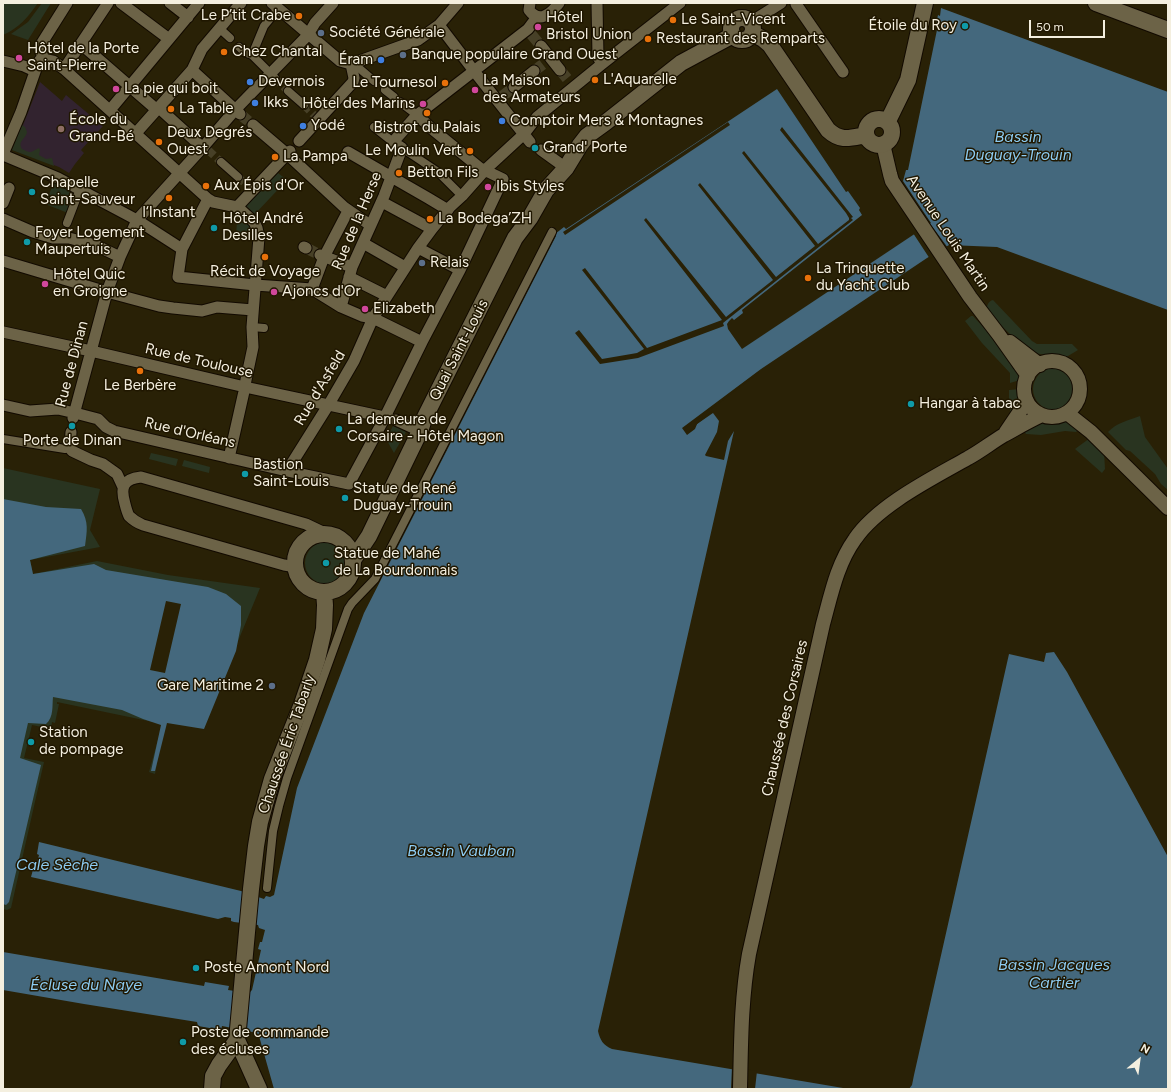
<!DOCTYPE html>
<meta charset="utf-8">
<style>
body{margin:0}
#map{position:relative;width:1171px;height:1092px;overflow:hidden;background:#292106;font-family:Figtree,sans-serif}
canvas{display:block}
.frame{position:absolute;inset:0;border:4px solid #f4efdf;pointer-events:none}
.north{position:absolute;left:1119px;top:1040px;width:40px;height:40px;-webkit-text-stroke:3px #201700;paint-order:stroke;rotate:29deg;font-size:11px;font-weight:700;line-height:16px;text-align:center;color:#f4efdf}
.north::after{content:'';display:block;margin:auto;width:14px;height:18px;background:#f4efdf;clip-path:polygon(50% 0,100% 100%,50% 72%,0 100%)}
.scale{position:absolute;left:1029px;top:20px;width:76px;height:18px;box-sizing:border-box;border:2px solid #f4efdf;border-top:0;padding-left:5px;font-size:12px;line-height:14px;white-space:nowrap;color:#f4efdf;-webkit-text-stroke:3px #201700;paint-order:stroke}
</style>
<div id="map">
<canvas width="1171" height="1092"></canvas>
<div class="frame"></div>
<div class="north">N</div>
<div class="scale">50 m</div>
</div>
<script>
const ctx = document.querySelector('canvas').getContext('2d');
ctx.lineJoin = 'round';
function paint(path, color) { ctx.fillStyle = color; ctx.fill(path, 'evenodd'); }
function stroke(path, color, width, dash) { ctx.strokeStyle = color; ctx.lineWidth = width; ctx.lineCap = dash ? 'butt' : 'round'; ctx.setLineDash(dash || []); ctx.stroke(path); }
function drawText(font, color, halo, rows, align = 'center') {
  ctx.font = font + ' Figtree,sans-serif'; ctx.lineWidth = 3; ctx.setLineDash([]); ctx.textBaseline = 'middle'; ctx.strokeStyle = halo; ctx.fillStyle = color; for (const [text, x, y, turn = 0] of rows) {
    ctx.save(); ctx.translate(x, y); ctx.rotate((+turn || 0) * Math.PI / 180); ctx.textAlign = isNaN(turn) ? turn : align; if (halo) ctx.strokeText(text, 0, 0); ctx.fillText(text, 0, 0); ctx.restore();
  }
}
const education = new Path2D(`
 M 40,82 L 62,101 L 66,95 L 103,126 L 81,150 L 84,153 L 75,164 L 69,173 L 59,167 L 13,150 Z`);
const green = new Path2D(`
 M 5,3 L 38,3 C 28,17 19,28 3,35 L 3,5 Z
 M 42,3 L 51,3 L 28,40 L 11,34 L 28,22 Z
 M 22,125 L 25,127 L 27,132 C 26,139 17,141 22,149 C 31,154 31,152 39,148 L 40,150 L 39,155 L 46,159 L 52,158 L 54,166 L 12,150 Z
 M 278,173 L 287,180 L 255,214 L 246,206 Z
 M 55,180 L 76,192 L 68,213 L 45,204 Z
 M 237,222 L 251,223 L 249,237 L 236,235 Z
 M 993,300 L 1032,341 L 1037,344 L 1072,344 L 1078,350 L 1068,356 L 1061,357 L 1033,353 L 1013,337 L 986,311 C 987,306 988,301 993,300 Z
 M 971,316 L 973,316 L 1019,366 L 1020,380 L 1010,383 L 1010,373 L 982,343 L 965,321 Z
 M1033 389a21 21 0 1 1 42 0a21 21 0 1 1-42 0Z
 M 1020,389 L 1022,397 L 1011,415 L 1009,404 L 1009,390 Z
 M 1140,416 L 1145,437 L 1168,469 L 1168,490 L 1161,484 L 1155,474 L 1130,451 L 1126,450 L 1108,432 C 1116,423 1129,420 1140,416 Z
 M 1066,421 L 1075,423 L 1081,427 L 1076,432 L 1065,431 L 1041,435 L 1026,434 L 1023,430 L 1041,423 L 1055,423 Z
 M 393,426 L 406,432 L 394,453 L 386,439 Z
 M 1090,438 L 1104,451 L 1105,469 L 1102,473 L 1075,449 Z
 M 151,453 L 178,459 L 176,466 L 149,459 Z
 M 184,460 L 210,467 L 209,473 L 182,466 Z
 M 3,468 L 100,489 L 90,530 L 100,547 L 30,560 L 33,574 L 97,561 L 168,575 L 260,588 L 203,726 L 167,721 L 163,732 L 155,774 L 149,772 L 162,725 L 158,723 L 57,702 L 57,704 L 59,704 L 55,723 L 52,722 L 51,729 L 32,725 L 24,758 L 44,762 L 11,908 L 7,910 L 3,909 L 3,698 L 27,577 L 3,542 Z
 M305 563a21 21 0 1 1 42 0a21 21 0 1 1-42 0Z`);
const water = new Path2D(`
 M 941,8 L 1168,92 L 1168,310 L 997,247 L 949,245 L 927,258 L 761,369 L 682,428 L 687,435 L 695,429 L 697,424 L 713,413 L 719,421 L 717,432 L 705,455 L 706,456 L 724,460 L 728,441 L 734,431 L 598,1031 C 600,1040 603,1045 612,1049 L 849,1089 L 274,1089 L 259,1036 L 257,1033 L 222,1026 L 221,1030 L 198,1026 L 197,1022 L 84,1004 L 3,990 L 3,952 L 204,986 L 205,982 L 229,986 L 228,990 L 249,993 L 252,990 L 261,950 L 258,949 L 260,942 L 262,942 L 265,930 L 259,928 L 258,925 L 234,922 L 231,921 L 231,918 L 225,917 L 218,919 L 31,877 L 34,866 L 36,866 L 39,855 L 37,854 L 39,842 L 241,891 L 264,899 L 266,896 L 270,897 L 274,895 L 297,788 L 364,613 L 556,236 L 555,234 L 564,227 L 566,229 L 777,89 L 846,192 L 848,191 L 860,208 L 859,210 L 862,215 L 742,310 L 743,313 L 734,320 L 732,318 L 729,321 L 727,324 L 728,329 L 742,349 L 931,223 L 903,181 L 906,170 L 908,170 L 938,25 L 936,24 L 938,15 L 940,16 Z
 M 3,499 L 46,507 L 81,509 C 89,522 87,531 85,546 L 30,560 L 33,574 L 94,564 L 106,570 L 208,587 L 226,594 L 241,606 L 241,625 L 236,651 L 204,729 L 167,723 L 155,771 L 151,771 L 161,725 L 143,719 L 122,710 L 53,697 C 52,706 54,717 46,724 L 28,723 L 20,758 L 41,765 L 9,902 L 6,905 L 3,904 Z
 M 1054,652 L 1067,672 L 1168,857 L 1168,1089 L 909,1089 L 912,1085 L 914,1075 L 1009,654 L 1044,662 L 1046,653 Z`);
const pier = new Path2D(`
 M 728,122 L 730,125 L 565,235 L 563,232 Z
 M 782,127 L 853,217 L 851,218 L 853,220 L 723,323 L 724,326 L 638,358 L 600,364 L 575,333 L 579,330 L 602,359 L 637,353 L 644,349 L 582,270 L 585,268 L 647,348 L 722,320 L 644,220 L 646,218 L 726,317 L 773,280 L 698,185 L 700,183 L 776,277 L 815,246 L 742,153 L 744,151 L 818,244 L 849,220 L 849,218 L 846,213 L 780,130 Z
 M 929,222 L 948,248 L 930,259 L 913,233 Z
 M 758,372 L 759,373 L 685,429 L 688,432 L 693,428 L 696,423 L 712,411 L 714,411 L 697,424 L 694,429 L 688,433 L 687,433 L 684,429 L 684,428 Z
 M 166,601 L 181,604 L 165,673 L 150,670 Z
 M 732,1067 L 757,1071 L 755,1089 L 731,1089 Z`);
const pedestrianTunnel = new Path2D(`
 M 275,78 L 288,91
 M 304,105 L 315,116
 M 208,150 L 221,162
 M 238,177 L 249,187`);
const minorTunnel = new Path2D(`
 M 531,34 L 541,46
 M 560,70 L 570,82
 M 534,71 L 547,61
 M 501,97 L 514,87
 M 240,114 L 253,125
 M 306,248 L 320,255`);
const pedestrian = new Path2D(`
 M 219,28 L 230,38
 M 239,47 L 244,52 L 252,55 L 275,78
 M 252,55 L 264,26 L 278,9
 M 353,63 L 374,81
 M 385,90 L 394,97
 M 288,91 L 304,105
 M 400,102 L 417,115
 M 374,127 L 393,142
 M 402,148 L 438,172 L 462,196
 M 221,162 L 238,177
 M 67,223 L 80,189
 M 252,327 L 264,328
 M 3,439 L 65,449 L 70,448
 M 267,888 L 273,831 L 279,806 L 287,778 L 348,609 L 352,603 L 375,579 L 552,232`);
const minor = new Path2D(`
 M 121,3 L 169,39
 M 170,3 L 188,17
 M 272,3 L 340,61 L 351,64 L 418,40 L 439,25 L 458,3
 M 530,3 L 529,10 C 539,24 551,14 559,3
 M 597,3 L 598,57 L 602,64
 M 796,4 L 843,72
 M 751,22 L 781,3
 M 439,25 L 474,71 L 530,142
 M 81,44 L 157,110
 M 541,46 L 560,70
 M 44,59 L 53,61 L 64,69 L 208,199 L 213,202 L 237,207 L 242,211 L 254,222 L 257,228 L 259,237 L 252,327 L 253,347 L 246,380 L 245,387 L 229,458
 M 44,59 L 40,50 L 40,46 L 67,3
 M 3,61 L 24,66 L 35,71
 M 64,69 L 108,3
 M 192,70 L 240,114
 M 514,87 L 534,71
 M 159,108 L 203,148
 M 110,110 L 199,3
 M 253,125 L 287,154 L 344,207 L 370,225
 M 136,133 L 192,70 L 202,49 L 241,3
 M 299,141 L 353,82 L 354,78 L 351,64
 M 541,150 L 566,168
 M 348,152 L 428,198 L 448,210
 M 3,154 L 21,112 L 38,63 L 40,60 L 44,59
 M 3,155 L 58,178 L 137,220 L 182,249
 M 208,199 L 182,249 L 178,277 L 255,285 L 312,289 L 341,307 L 362,316 L 373,318 L 422,342
 M 382,202 L 432,229
 M 3,203 L 9,188
 M 237,207 L 290,151
 M 3,219 L 33,232 L 53,238 L 69,238 L 95,245 L 120,257
 M 363,243 L 405,267
 M 304,247 L 306,248
 M 418,248 L 460,270
 M 320,255 L 352,267
 M 3,261 L 107,292 L 159,306 L 173,308 L 202,311 L 217,307 L 253,310
 M 349,277 L 387,296
 M 312,289 L 324,257 L 348,211
 M 341,307 L 352,267 L 384,196 L 402,148 L 393,142 L 417,115 L 528,29 L 537,17
 M 3,332 L 91,351 L 245,387 L 389,418
 M 3,405 L 30,411 L 58,409 L 75,413 L 98,419 L 106,427 L 114,431 L 287,471 L 349,484 L 383,421 L 422,342 L 460,270 L 503,179 L 480,168 L 432,129 L 417,115
 M 73,418 L 107,292 L 120,257 L 137,220 L 204,146 L 235,110 L 308,35 L 315,23 L 333,3
 M 396,420 L 420,431
 M 71,432 L 70,448 L 72,451 L 91,460 L 103,464 L 117,474 L 123,487
 M 287,471 L 329,404 L 354,361 L 373,318 L 418,248 L 432,229 L 450,207 L 462,196 L 485,170 L 524,134 L 537,117 L 602,64 L 680,3
 M 296,571 L 290,566 L 284,565 L 143,525 C 138,523 133,520 129,516 C 127,512 126,508 125,504 C 120,487 123,479 141,477 L 306,524 L 327,534`);
const tertiary = new Path2D(`
 M 883,144 L 890,174 L 892,181 L 970,297 L 999,335 L 1028,376
 M 1010,342 L 1040,365
 M1024 389a28 28 0 1 1 56 0a28 28 0 1 1-56 0Z
 M 1067,413 L 1091,432 L 1168,508
 M 1006,432 L 1027,401
 M 740,1089 C 741,1044 741,999 749,954 L 823,624 C 831,595 837,564 855,539 C 878,505 933,478 968,458 C 981,451 992,442 1004,435 C 1017,428 1029,421 1042,415`);
const secondary = new Path2D(`
 M 1096,3 L 1168,30
 M731 29a11 11 0 1 1 22 0a11 11 0 1 1-22 0Z
 M 752,33 L 763,39 L 770,45 L 828,130 C 841,142 850,138 866,135
 M866 132a13 13 0 1 1 26 0a13 13 0 1 1-26 0Z
 M 888,121 L 908,80 L 925,3
 M295 563a29 29 0 1 1 58 0a29 29 0 1 1-58 0Z
 M 353,560 L 369,536 L 420,431 L 424,419 L 515,238 L 530,218 L 546,190 L 566,168 L 580,145 L 587,136 L 605,123 L 681,63 L 733,35
 M 212,1089 L 213,1076 L 219,1065 L 237,1040
 M 259,1089 L 237,1040 L 251,889 L 256,846 L 260,822 L 272,779 L 302,704 L 317,660 L 324,629 L 325,605 L 324,592`);
const markers = [
 [299,16,4,"#e8710a"],
 [673,20,4,"#e8710a"],
 [965,26,4,"#0f9aa8"],
 [538,27,4,"#d1479c"],
 [321,33,4,"#5c6f8a"],
 [648,39,4,"#e8710a"],
 [224,52,4,"#e8710a"],
 [403,55,4,"#5c6f8a"],
 [19,58,4,"#d1479c"],
 [381,60,4,"#3f7fe0"],
 [595,80,4,"#e8710a"],
 [250,82,4,"#3f7fe0"],
 [445,83,4,"#e8710a"],
 [116,89,4,"#d1479c"],
 [475,90,4,"#d1479c"],
 [255,103,4,"#3f7fe0"],
 [423,104,4,"#d1479c"],
 [171,109,4,"#e8710a"],
 [427,113,4,"#e8710a"],
 [502,121,4,"#3f7fe0"],
 [303,126,4,"#3f7fe0"],
 [61,129,4,"#8d6e63"],
 [159,142,4,"#e8710a"],
 [535,148,4,"#0f9aa8"],
 [470,151,4,"#e8710a"],
 [275,157,4,"#e8710a"],
 [399,173,4,"#e8710a"],
 [206,186,4,"#e8710a"],
 [488,187,4,"#d1479c"],
 [32,192,4,"#0f9aa8"],
 [169,198,4,"#e8710a"],
 [430,219,4,"#e8710a"],
 [214,228,4,"#0f9aa8"],
 [27,242,4,"#0f9aa8"],
 [265,257,4,"#e8710a"],
 [422,263,4,"#5c6f8a"],
 [808,278,4,"#e8710a"],
 [45,284,4,"#d1479c"],
 [274,292,4,"#d1479c"],
 [365,309,4,"#d1479c"],
 [140,371,4,"#e8710a"],
 [911,404,4,"#0f9aa8"],
 [72,426,4,"#0f9aa8"],
 [339,429,4,"#0f9aa8"],
 [245,474,4,"#0f9aa8"],
 [345,498,4,"#0f9aa8"],
 [326,563,4,"#0f9aa8"],
 [272,686,4,"#5c6f8a"],
 [31,742,4,"#0f9aa8"],
 [196,968,4,"#0f9aa8"],
 [183,1042,4,"#0f9aa8"]
];
const poiNames = [
 ["Le P’tit Crabe",291,16,"right"],
 ["Hôtel",546,18],
 ["Bristol Union",546,35],
 ["Le Saint-Vicent",681,20],
 ["Étoile du Roy",957,26,"right"],
 ["Société Générale",329,33],
 ["Restaurant des Remparts",656,39],
 ["Hôtel de la Porte",27,49],
 ["Saint-Pierre",27,66],
 ["Chez Chantal",232,52],
 ["Banque populaire Grand Ouest",411,55],
 ["Éram",373,60,"right"],
 ["L'Aquarelle",603,80],
 ["La Maison",483,81],
 ["des Armateurs",483,98],
 ["Devernois",258,82],
 ["Le Tournesol",437,83,"right"],
 ["La pie qui boit",124,89],
 ["Ikks",263,103],
 ["Hôtel des Marins",415,104,"right"],
 ["La Table",179,109],
 ["École du",69,120],
 ["Grand-Bé",69,137],
 ["Comptoir Mers & Montagnes",510,121],
 ["Yodé",311,126],
 ["Bistrot du Palais",427,128,"center"],
 ["Deux Degrés",167,133],
 ["Ouest",167,150],
 ["Grand' Porte",543,148],
 ["Le Moulin Vert",462,151,"right"],
 ["La Pampa",283,157],
 ["Betton Fils",407,173],
 ["Chapelle",40,183],
 ["Saint-Sauveur",40,200],
 ["Aux Épis d'Or",214,186],
 ["Ibis Styles",496,187],
 ["l‘Instant",169,213,"center"],
 ["Hôtel André",222,219],
 ["Desilles",222,236],
 ["La Bodega’ZH",438,219],
 ["Foyer Logement",35,233],
 ["Maupertuis",35,250],
 ["Relais",430,263],
 ["La Trinquette",816,269],
 ["du Yacht Club",816,286],
 ["Récit de Voyage",265,272,"center"],
 ["Hôtel Quic",53,275],
 ["en Groigne",53,292],
 ["Ajoncs d'Or",282,292],
 ["Elizabeth",373,309],
 ["Le Berbère",140,386,"center"],
 ["Hangar à tabac",919,404],
 ["La demeure de",347,420],
 ["Corsaire - Hôtel Magon",347,437],
 ["Porte de Dinan",72,441,"center"],
 ["Bastion",253,465],
 ["Saint-Louis",253,482],
 ["Statue de René",353,489],
 ["Duguay-Trouin",353,506],
 ["Statue de Mahé",334,554],
 ["de La Bourdonnais",334,571],
 ["Gare Maritime 2",264,686,"right"],
 ["Station",39,733],
 ["de pompage",39,750],
 ["Poste Amont Nord",204,968],
 ["Poste de commande",191,1033],
 ["des écluses",191,1050]
];
const streetNames = [
 ["Rue de la Herse",357,221,-67],
 ["Avenue Louis Martin",948,233,56],
 ["Quai Saint-Louis",459,350,-63],
 ["Rue de Toulouse",199,361,13],
 ["Rue de Dinan",72,364,-75],
 ["Rue d'Asfeld",320,388,-59],
 ["Rue d'Orléans",190,433,13],
 ["Chaussée des Corsaires",785,718,-77],
 ["Chaussée Éric Tabarly",287,744,-71]
];
const waterNames = [
 ["Bassin",1018,137],
 ["Duguay-Trouin",1018,155],
 ["Bassin Vauban",461,851],
 ["Cale Sèche",57,865],
 ["Bassin Jacques",1054,965],
 ["Cartier",1054,983],
 ["Écluse du Naye",86,985]
];
paint(education, '#32232f');
paint(green, '#293420');
paint(water, '#44687d');
paint(pier, '#292106');
stroke(pedestrianTunnel, '#474027', 8, [8, 4]);
stroke(minorTunnel, '#474027', 11, [11, 5.5]);
stroke(pedestrian, '#120a00', 10);
stroke(minor, '#120a00', 13);
stroke(tertiary, '#120a00', 16);
stroke(secondary, '#120a00', 18);
stroke(pedestrian, '#6c6347', 8);
stroke(minor, '#6c6347', 11);
stroke(tertiary, '#6c6347', 14);
stroke(secondary, '#6c6347', 16);
for (const [x, y, r, color] of markers) { const dot = new Path2D(); dot.arc(x, y, r, 0, 2 * Math.PI); ctx.fillStyle = color; ctx.fill(dot); stroke(dot, '#201700', 1.5); }
drawText('15px', '#f4efdf', '#201700', poiNames, 'left');
drawText('15px', '#f4efdf', '#201700', streetNames);
drawText('italic 16px', '#8dccf2', '#201700', waterNames);
</script>
